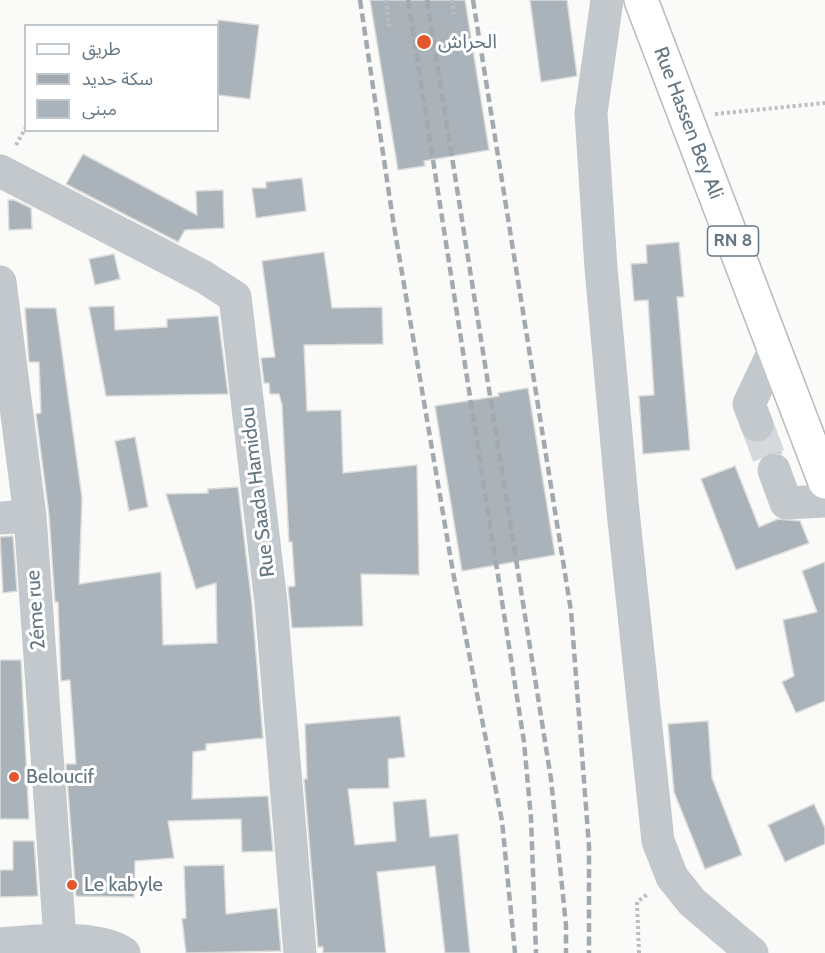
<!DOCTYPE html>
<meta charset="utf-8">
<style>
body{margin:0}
#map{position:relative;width:825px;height:953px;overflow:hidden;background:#fafaf8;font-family:Cabin,"Noto Sans Arabic",sans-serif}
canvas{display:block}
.legend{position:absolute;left:24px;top:24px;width:195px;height:108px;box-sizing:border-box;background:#fff;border:2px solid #c1c8cd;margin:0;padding:8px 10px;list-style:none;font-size:18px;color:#657683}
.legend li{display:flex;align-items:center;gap:12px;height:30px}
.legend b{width:30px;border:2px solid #c1c8cd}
</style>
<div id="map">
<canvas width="825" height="953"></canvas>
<ul class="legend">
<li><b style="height:8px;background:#fff"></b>طريق</li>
<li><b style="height:8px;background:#a2aab0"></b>سكة حديد</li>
<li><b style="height:16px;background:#aab3b9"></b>مبنى</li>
</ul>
</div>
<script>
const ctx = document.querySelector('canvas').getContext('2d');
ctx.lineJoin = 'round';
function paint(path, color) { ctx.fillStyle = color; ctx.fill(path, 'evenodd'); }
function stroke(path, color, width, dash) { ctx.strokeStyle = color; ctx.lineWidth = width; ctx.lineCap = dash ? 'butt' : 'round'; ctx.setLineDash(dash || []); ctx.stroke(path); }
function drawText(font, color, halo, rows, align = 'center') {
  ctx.font = font + ' Cabin,"Noto Sans Arabic",sans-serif'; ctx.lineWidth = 6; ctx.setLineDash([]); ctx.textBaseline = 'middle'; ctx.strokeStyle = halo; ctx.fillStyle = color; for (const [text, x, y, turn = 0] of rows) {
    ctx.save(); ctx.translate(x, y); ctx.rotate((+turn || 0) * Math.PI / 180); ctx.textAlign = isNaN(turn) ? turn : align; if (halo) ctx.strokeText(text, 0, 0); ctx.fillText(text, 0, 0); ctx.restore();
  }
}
const building = new Path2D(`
 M 370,0 L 465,0 L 489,150 L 424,161 L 425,166 L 398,170 Z
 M 530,0 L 567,0 L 577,76 L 541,82 Z
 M 218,20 L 259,25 L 250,99 L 218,95 Z
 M 83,154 L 197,215 L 196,191 L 223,190 L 224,228 L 185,230 L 178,242 L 66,184 Z
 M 302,178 L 306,211 L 256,218 L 252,188 L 266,188 L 266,182 Z
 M 8,200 L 14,200 L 31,208 L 32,229 L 9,230 Z
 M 679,242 L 684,297 L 677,297 L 690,450 L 643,454 L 639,396 L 654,395 L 648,300 L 634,301 L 631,264 L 647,263 L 646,245 Z
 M 324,252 L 332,308 L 382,307 L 383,344 L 304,345 L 307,411 L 341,410 L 343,473 L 417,465 L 419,575 L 361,574 L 363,626 L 292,628 L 288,587 L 295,586 L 292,542 L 289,542 L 282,405 L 279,394 L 270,394 L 269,383 L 264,383 L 261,358 L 275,357 L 262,261 Z
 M 114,254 L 120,279 L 95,285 L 89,259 Z
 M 114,306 L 115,330 L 167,327 L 167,319 L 218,316 L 228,394 L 106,396 L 89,307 Z
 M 25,308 L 56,308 L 82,498 L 79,584 L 161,572 L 163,645 L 217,643 L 216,583 L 196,589 L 166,494 L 208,493 L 208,489 L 238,487 L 252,605 L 263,738 L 206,744 L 206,750 L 193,752 L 192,799 L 268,796 L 273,851 L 242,852 L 241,819 L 168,821 L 174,858 L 135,861 L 134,897 L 76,896 L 66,764 L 76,764 L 70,680 L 61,681 L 58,602 L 55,602 L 49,515 L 36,414 L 41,413 L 39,362 L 29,362 Z
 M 528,388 L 555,555 L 462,571 L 435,406 L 499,396 L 498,393 Z
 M 773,433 L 782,454 L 768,452 L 760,457 L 755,444 L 764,442 Z
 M 135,437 L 148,507 L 129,511 L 115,441 Z
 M 735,466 L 759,527 L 778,519 L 800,521 L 809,543 L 736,570 L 701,479 Z
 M 13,536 L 17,591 L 3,593 L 0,537 Z
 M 825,562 L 825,701 L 796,713 L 782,682 L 794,676 L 783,620 L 817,612 L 802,571 Z
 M 0,660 L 21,660 L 29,819 L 0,819 Z
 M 400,716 L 405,757 L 388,759 L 389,788 L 348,789 L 355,845 L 396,841 L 393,802 L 426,799 L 430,837 L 458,834 L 470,953 L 445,953 L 435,866 L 377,872 L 386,953 L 323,953 L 323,947 L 318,947 L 304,779 L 307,779 L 305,724 Z
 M 708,721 L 712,778 L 742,855 L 705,869 L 674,792 L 668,724 Z
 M 814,804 L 825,828 L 825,844 L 785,862 L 768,825 Z
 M 13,841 L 34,841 L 38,896 L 0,897 L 0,870 L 13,870 Z
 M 224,865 L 226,914 L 277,908 L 281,951 L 186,953 L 182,919 L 186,918 L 184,866 Z`);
const minorTunnel = new Path2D(`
 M 757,425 L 774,470`);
const path = new Path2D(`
 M 386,0 L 389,27
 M 452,0 L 454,14
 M 715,114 L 825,103
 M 16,145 L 26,127
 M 639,953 L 637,902 L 649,893`);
const minor = new Path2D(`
 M 607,0 L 591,113 L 601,268 L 623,511 L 658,841 L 672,877 L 692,902 L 752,953
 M 0,171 L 204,277 L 235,297 L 271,603 L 300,953
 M 0,282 L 30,516 L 60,939 L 57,953
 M 757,425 L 749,404 L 774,351
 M 774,470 L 786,503 L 825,501
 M 0,518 L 30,516
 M 0,944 C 33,941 96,934 124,953`);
const major = new Path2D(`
 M 641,0 L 825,482`);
const rail = new Path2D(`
 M 360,0 L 393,220 L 453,572 L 502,821 L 515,953
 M 408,0 L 524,742 L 531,818 L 536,953
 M 427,0 L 551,779 L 566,925 L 566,953
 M 473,0 L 571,611 L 589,846 L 589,953`);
const markers = [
 [424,42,8,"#e4572e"],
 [14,777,6,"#e4572e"],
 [72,885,6,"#e4572e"]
];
const shields = [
 [733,241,51]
];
const shieldNames = [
 ["RN 8",733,241]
];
const poiNames = [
 ["الحراش",438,42],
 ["Beloucif",26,777],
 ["Le kabyle",84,885]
];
const streetNames = [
 ["Rue Hassen Bey Ali",688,123,69],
 ["Rue Saada Hamidou",258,492,-97],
 ["2éme rue",36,610,-94]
];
paint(building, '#aab3b9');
stroke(building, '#dcdcda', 1.5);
stroke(minorTunnel, '#d5d9db', 33, [33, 16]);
stroke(major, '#b5babe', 36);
stroke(path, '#bbbfc2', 4, [3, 3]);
stroke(minor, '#c3c8cc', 33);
stroke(major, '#fff', 33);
stroke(rail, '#a2aab0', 4.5, [9, 4.5]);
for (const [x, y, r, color] of markers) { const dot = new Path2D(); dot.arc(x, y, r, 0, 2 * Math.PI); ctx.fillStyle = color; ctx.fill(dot); stroke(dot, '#fff', 2); }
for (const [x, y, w] of shields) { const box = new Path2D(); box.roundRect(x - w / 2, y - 15, w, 30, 4.5); ctx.fillStyle = '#fff'; ctx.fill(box); stroke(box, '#657683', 1.5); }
drawText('bold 18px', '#657683', null, shieldNames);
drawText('20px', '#657683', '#fff', poiNames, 'left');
drawText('20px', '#657683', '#fff', streetNames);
</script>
